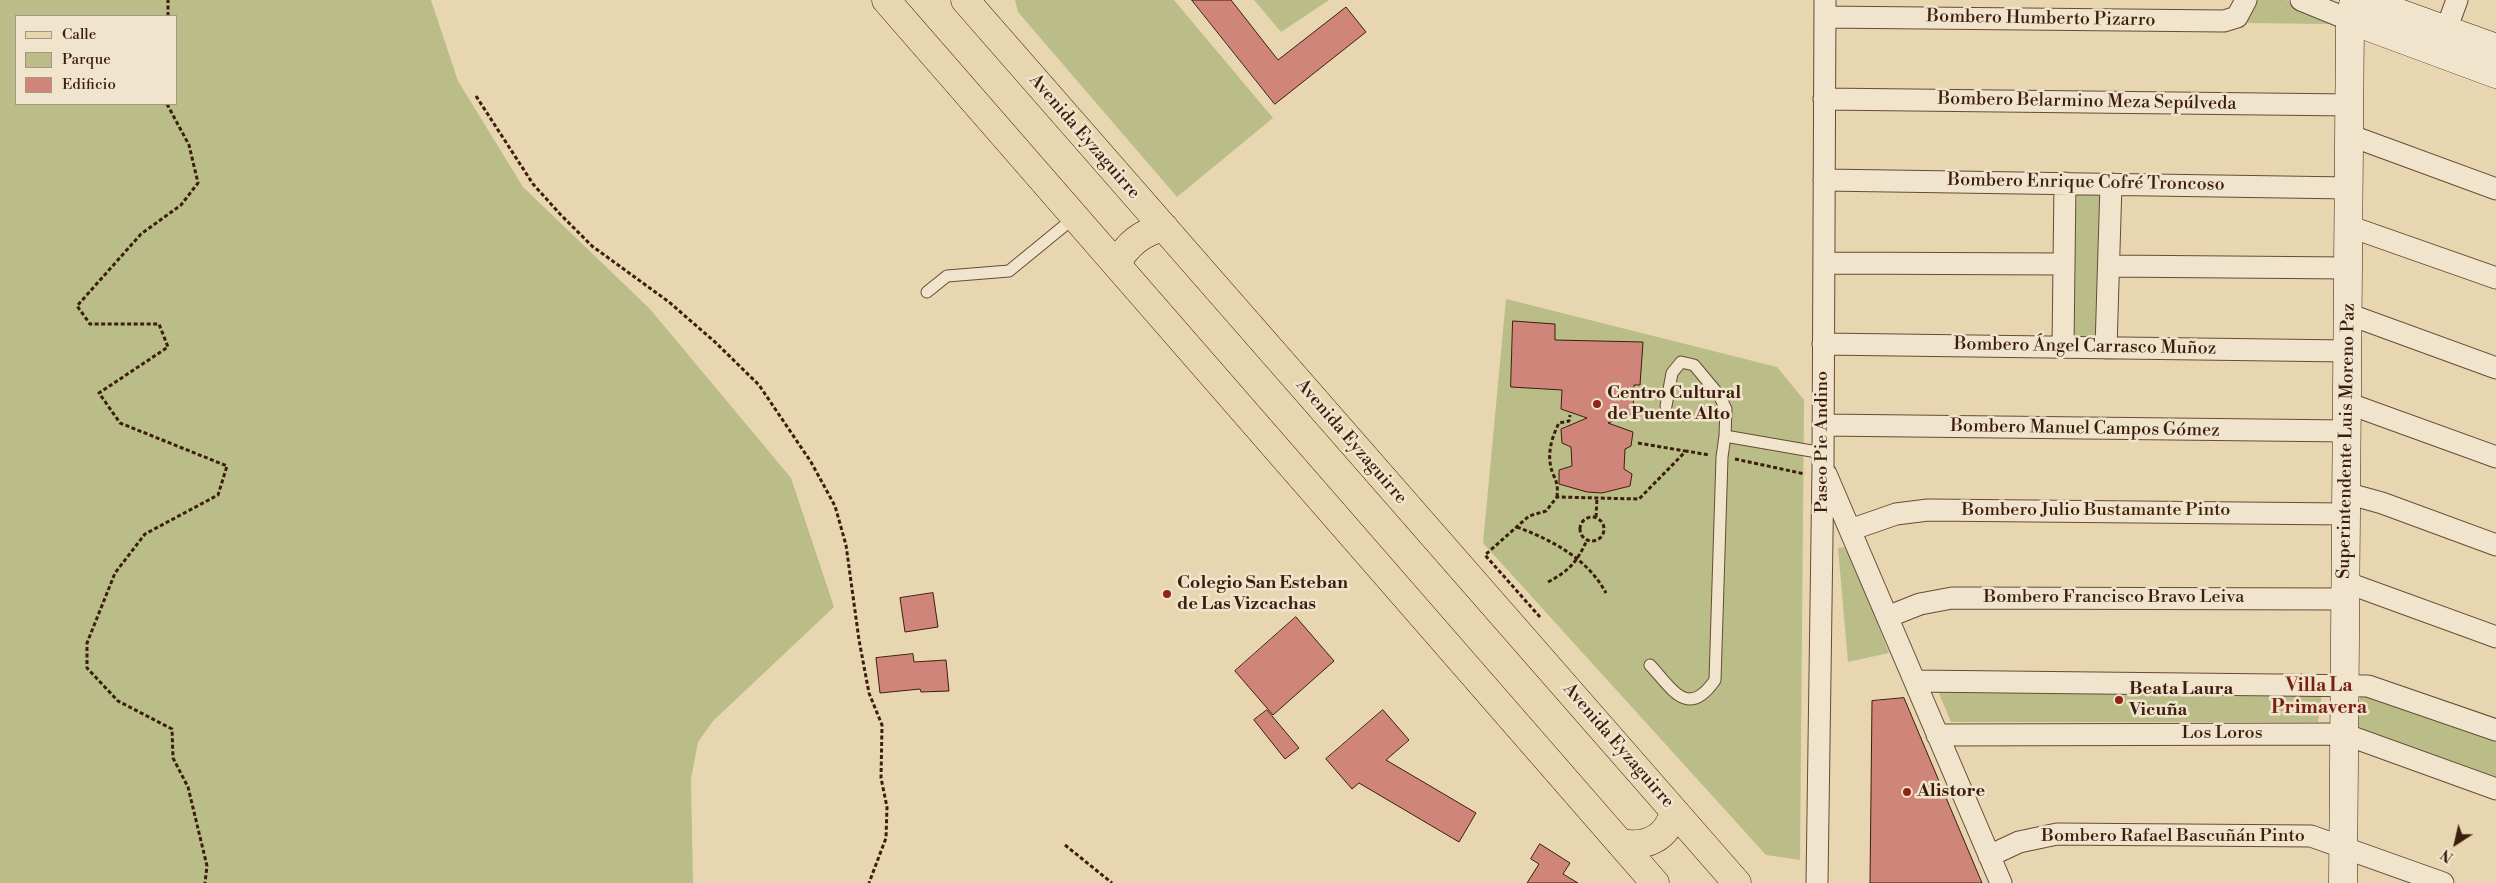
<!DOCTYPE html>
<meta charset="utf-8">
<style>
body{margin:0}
#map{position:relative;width:2496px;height:883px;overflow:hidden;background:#e8d6b0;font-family:"Libre Bodoni",serif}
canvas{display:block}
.legend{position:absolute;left:15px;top:15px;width:162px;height:90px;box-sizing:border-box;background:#f0e4cc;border:1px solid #a89480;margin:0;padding:6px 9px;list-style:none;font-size:15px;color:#3d1d0d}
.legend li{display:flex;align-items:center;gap:10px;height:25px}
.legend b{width:25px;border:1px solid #a89480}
.north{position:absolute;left:2431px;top:818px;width:50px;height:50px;-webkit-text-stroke:4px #f0e4cc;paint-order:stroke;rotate:215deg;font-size:14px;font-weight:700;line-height:20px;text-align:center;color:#3d1d0d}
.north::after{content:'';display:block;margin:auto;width:18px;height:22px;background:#3d1d0d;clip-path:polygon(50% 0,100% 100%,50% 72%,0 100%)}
</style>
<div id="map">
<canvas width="2496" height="883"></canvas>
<ul class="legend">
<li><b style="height:6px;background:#e8d6b0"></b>Calle</li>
<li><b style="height:14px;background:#babd88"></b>Parque</li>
<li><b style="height:14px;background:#cf8579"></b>Edificio</li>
</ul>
<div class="north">N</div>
</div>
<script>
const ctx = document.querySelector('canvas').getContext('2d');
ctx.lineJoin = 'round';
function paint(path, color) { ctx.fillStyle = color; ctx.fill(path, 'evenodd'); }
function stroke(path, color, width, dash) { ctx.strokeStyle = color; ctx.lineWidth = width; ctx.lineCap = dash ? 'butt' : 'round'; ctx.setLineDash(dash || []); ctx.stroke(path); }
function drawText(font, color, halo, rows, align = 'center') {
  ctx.font = font + ' "Libre Bodoni",serif'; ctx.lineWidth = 5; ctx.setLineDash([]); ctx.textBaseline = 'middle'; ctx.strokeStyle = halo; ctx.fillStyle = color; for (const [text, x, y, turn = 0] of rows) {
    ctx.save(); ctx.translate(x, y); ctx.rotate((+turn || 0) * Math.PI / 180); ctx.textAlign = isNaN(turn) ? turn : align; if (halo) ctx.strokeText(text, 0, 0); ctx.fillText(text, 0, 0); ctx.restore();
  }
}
const green = new Path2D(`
 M 0,0 L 431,0 L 458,81 L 523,187 L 650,309 L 791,478 L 834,607 L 713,721 L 698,742 L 691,779 L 693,883 L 0,883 ZM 16,16 L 176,16 L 176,104 L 16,104 Z
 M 1015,0 L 1174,0 L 1273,118 L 1177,197 L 1018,12 Z
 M 1254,0 L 1329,0 L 1281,32 Z
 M 2255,0 L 2286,0 L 2331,16 L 2329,24 L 2247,23 Z
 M 2070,189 L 2105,190 L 2101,343 L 2069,342 Z
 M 1506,299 L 1777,367 L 1804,400 L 1800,860 L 1766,855 L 1483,543 Z
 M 1847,547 L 1889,653 L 1848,662 L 1838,548 Z
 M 1938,691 L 2322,694 L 2318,722 L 1951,722 Z
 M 2360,694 L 2496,737 L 2496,778 L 2357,729 Z`);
const building = new Path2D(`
 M 1192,0 L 1231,0 L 1278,60 L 1346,7 L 1366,32 L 1275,104 Z
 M 1513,321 L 1555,324 L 1555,340 L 1643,342 L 1640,385 L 1634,385 L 1633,413 L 1608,423 L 1633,432 L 1631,446 L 1625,449 L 1624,469 L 1632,474 L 1630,486 L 1602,493 L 1587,492 L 1559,484 L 1559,470 L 1572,466 L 1571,447 L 1562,443 L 1561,429 L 1587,418 L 1561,409 L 1562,390 L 1511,387 Z
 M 933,593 L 938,627 L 905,632 L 900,598 Z
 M 1296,617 L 1334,661 L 1273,715 L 1235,671 Z
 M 913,654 L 914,662 L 946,660 L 949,691 L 921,692 L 920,689 L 880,693 L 876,658 Z
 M 1904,698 L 1982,883 L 1870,883 L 1872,701 Z
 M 1267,710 L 1299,748 L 1285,759 L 1254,720 Z
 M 1383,710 L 1409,740 L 1386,760 L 1476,813 L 1459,842 L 1359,783 L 1352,789 L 1326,759 Z
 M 1540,844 L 1570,863 L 1563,874 L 1578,883 L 1527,883 L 1539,864 L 1531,859 Z`);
const path = new Path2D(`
 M 168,16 L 168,0
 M 476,96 L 533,184 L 560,214 L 592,246 L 669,302 L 715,342 L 759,385 L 811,462 L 835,506 L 846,545 L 859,640 L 869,693 L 882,725 L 881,778 L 887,807 L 886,838 L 869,883
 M 167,104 L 189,145 L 198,183 L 181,205 L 141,234 L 77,306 L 90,324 L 159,324 L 168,347 L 99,393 L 120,423 L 227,466 L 218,495 L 145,534 L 115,573 L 87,643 L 87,668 L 118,701 L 172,729 L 173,758 L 188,787 L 207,866 L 205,883
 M 1638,443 L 1685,451
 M 1735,459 L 1805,474
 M 1557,497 C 1558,487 1557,482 1553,474 C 1546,456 1551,439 1559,423 L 1569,421 L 1570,415
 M 1596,517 L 1597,498
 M1580 529a12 12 0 1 1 24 0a12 12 0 1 1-24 0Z
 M 1517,527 C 1552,540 1588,559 1606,593
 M 1548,582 C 1569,571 1577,562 1587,540
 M 1540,617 L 1485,555 L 1529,516 L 1546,511 L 1557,497 L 1639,499 L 1686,451 L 1709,455
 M 1065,845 L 1112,883`);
const lane = new Path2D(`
 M 927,292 L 947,276 L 1009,271 L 1075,217
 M 1666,406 L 1672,373 L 1681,362 L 1694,365 L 1719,395 L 1726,409 L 1725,436
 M 1650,665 C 1673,690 1688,719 1715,680 L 1722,457 L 1725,436 L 1823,453`);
const street = new Path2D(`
 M 2301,0 L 2350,20
 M 1825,17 L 2224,21 L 2237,17 L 2246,0
 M 2446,30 L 2457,0
 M 1824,99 L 2350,105
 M 2349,135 L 2496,189
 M 1824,180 L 2349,188
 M 2348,226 L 2496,278
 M 1824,263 L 2064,264
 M 2109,266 L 2348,268
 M 2348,314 L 2496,368
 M 1823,344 L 2347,351
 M 2063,347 L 2065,183
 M 2106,348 L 2111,184
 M 2347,403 L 2496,457
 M 1823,425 L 2347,431
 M 1826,474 L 2001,883
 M 2346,493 L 2382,503 L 2496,545
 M 1850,530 L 1896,514 L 1928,510 L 2346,514
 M 2345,582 L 2496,637
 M 1887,617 L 1920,604 L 1952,598 L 2345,599
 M 1915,681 L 2368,686 L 2496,730
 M 1937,735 L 2344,734 L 2496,789
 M 1989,856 L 2019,842 L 2057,834 L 2311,836 L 2443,883
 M 1817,883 L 1823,466 L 1825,0`);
const secondary = new Path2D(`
 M 2363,0 L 2496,48
 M 2350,20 L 2496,74
 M 2343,883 L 2350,20 L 2354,0`);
const primary = new Path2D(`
 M 886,0 L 1655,883
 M 965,0 L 1737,883
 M 1116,264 C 1128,244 1141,233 1164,227
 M 1620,843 C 1646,848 1668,838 1674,811`);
const markers = [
 [1597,404,5,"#8f2418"],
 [1167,594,5,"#8f2418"],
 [2119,700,5,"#8f2418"],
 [1907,792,5,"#8f2418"]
];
const streetNames = [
 ["Bombero Humberto Pizarro",2041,19,1],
 ["Bombero Belarmino Meza Sepúlveda",2087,102,1],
 ["Avenida Eyzaguirre",1084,137,49],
 ["Bombero Enrique Cofré Troncoso",2086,183,1],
 ["Bombero Ángel Carrasco Muñoz",2085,347,1],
 ["Bombero Manuel Campos Gómez",2085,429,1],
 ["Superintendente Luis Moreno Paz",2347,441,-89],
 ["Avenida Eyzaguirre",1351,442,49],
 ["Paseo Pie Andino",1823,442,-90],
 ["Bombero Julio Bustamante Pinto",2096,511],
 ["Bombero Francisco Bravo Leiva",2114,598],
 ["Los Loros",2222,734],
 ["Avenida Eyzaguirre",1618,746,49],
 ["Bombero Rafael Bascuñán Pinto",2173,837]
];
const poiNames = [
 ["Centro Cultural",1607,394],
 ["de Puente Alto",1607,415],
 ["Colegio San Esteban",1177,584],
 ["de Las Vizcachas",1177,605],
 ["Beata Laura",2129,690],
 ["Vicuña",2129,711],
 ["Alistore",1917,792]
];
const neighbourhoodNames = [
 ["Villa La",2319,686],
 ["Primavera",2319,708]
];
paint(green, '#babd88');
paint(building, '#cf8579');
stroke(building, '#3d1d0d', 1);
stroke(lane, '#684b36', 13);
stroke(street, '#684b36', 23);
stroke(secondary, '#3d1d0d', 29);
stroke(primary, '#3d1d0d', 29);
stroke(path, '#3d1d0d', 3, [4, 2.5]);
stroke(lane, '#f0e4cc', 11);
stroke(street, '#f0e4cc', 21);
stroke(secondary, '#f0e4cc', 28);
stroke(primary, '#e8d6b0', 28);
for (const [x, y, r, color] of markers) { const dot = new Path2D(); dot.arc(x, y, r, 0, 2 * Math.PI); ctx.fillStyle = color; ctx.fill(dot); stroke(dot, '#f0e4cc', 2); }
drawText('18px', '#3d1d0d', '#f0e4cc', streetNames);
drawText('bold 18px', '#3d1d0d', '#f0e4cc', poiNames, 'left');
drawText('bold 19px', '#7a1f14', '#f0e4cc', neighbourhoodNames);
</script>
